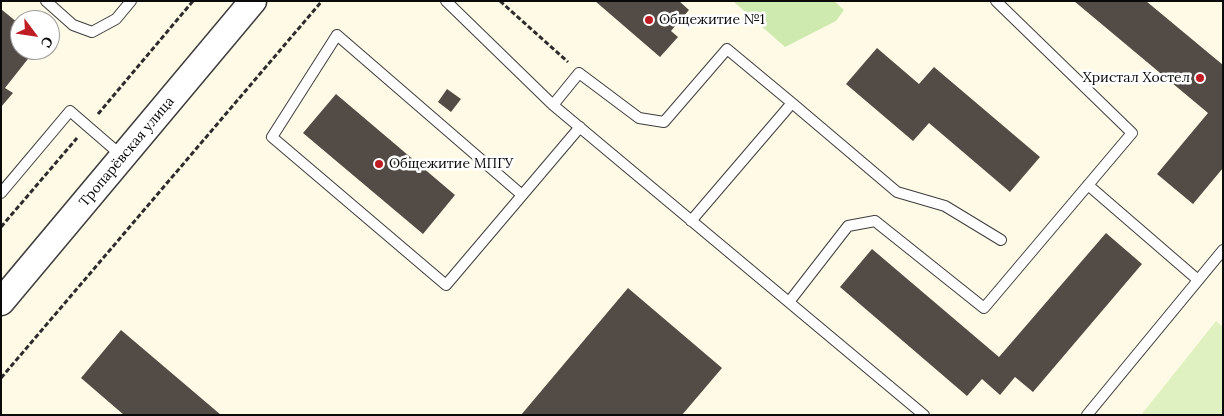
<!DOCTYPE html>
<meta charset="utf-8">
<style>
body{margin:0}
#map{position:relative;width:1224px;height:416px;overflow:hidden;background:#fffae6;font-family:Lora,serif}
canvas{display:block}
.frame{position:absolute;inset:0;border:2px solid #0a0a0a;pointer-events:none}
.north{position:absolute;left:10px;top:10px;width:50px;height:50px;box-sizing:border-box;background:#fff;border:1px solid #9d9d9d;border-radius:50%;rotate:121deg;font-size:14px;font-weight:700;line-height:20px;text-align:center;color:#0a0a0a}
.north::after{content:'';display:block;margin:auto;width:18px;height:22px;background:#be1d24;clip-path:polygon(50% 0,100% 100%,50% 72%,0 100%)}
</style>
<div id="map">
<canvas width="1224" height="416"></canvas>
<div class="frame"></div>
<div class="north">С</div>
</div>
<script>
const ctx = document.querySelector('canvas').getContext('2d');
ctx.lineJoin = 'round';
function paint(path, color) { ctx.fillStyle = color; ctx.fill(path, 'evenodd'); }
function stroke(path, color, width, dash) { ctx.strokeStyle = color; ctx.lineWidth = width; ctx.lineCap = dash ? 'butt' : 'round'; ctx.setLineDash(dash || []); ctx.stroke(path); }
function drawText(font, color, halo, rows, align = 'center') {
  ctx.font = font + ' Lora,serif'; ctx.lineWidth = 5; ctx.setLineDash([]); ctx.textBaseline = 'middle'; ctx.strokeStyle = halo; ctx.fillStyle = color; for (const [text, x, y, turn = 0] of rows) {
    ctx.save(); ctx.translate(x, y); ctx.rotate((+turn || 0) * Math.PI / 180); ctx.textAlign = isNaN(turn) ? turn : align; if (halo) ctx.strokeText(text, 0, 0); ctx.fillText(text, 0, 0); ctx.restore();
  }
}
const green = new Path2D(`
 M 733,1 L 834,1 L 844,10 L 836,21 L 785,47 Z`);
const pitch = new Path2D(`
 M 1216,321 L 1223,327 L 1223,415 L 1141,415 Z`);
const building = new Path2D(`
 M 595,1 L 679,1 L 689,10 L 671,31 L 678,37 L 660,57 Z
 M 1074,1 L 1146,1 L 1223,65 L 1223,168 L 1193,204 L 1157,174 L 1208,113 Z
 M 1,9 L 18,23 L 20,20 L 20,50 L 35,50 L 5,88 L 13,93 L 1,107 Z
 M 877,48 L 919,84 L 934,67 L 1040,157 L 1010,192 L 929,123 L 913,141 L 846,84 Z
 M 447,89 L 461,99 L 451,112 L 438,102 Z
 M 336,94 L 455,195 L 423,234 L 303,133 Z
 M 1106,233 L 1142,264 L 1033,392 L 1015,377 L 1000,395 L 982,379 L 967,396 L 840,287 L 872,249 L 999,357 Z
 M 628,288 L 722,368 L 682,415 L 521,415 Z
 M 121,330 L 221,415 L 124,415 L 81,378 Z`);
const path = new Path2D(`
 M 500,1 L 568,62
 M 98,114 L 193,1
 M 1,227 L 77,138
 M 1,378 L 322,1`);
const service = new Path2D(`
 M 46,1 L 73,25 L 92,32 L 116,19 L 131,1
 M 446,1 L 553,105 L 924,415
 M 792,103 L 897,192 L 945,206 L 1001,240
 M 553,105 L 579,73 L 639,118 L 664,122 L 727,49 L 792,103 L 691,221
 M 1088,185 L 1198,280
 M 1,193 L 70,111 L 122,156
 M 522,195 L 337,35 L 272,137 L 446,285 L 580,127
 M 789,302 L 848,226 L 875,221 L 984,308 L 1132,133 L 996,1
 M 1087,415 L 1223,250`);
const tertiary = new Path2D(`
 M 1,302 L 253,1`);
const markers = [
 [649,20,5,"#be1d24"],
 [1200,78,5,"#be1d24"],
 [379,164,5,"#be1d24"]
];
const poiNames = [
 ["Общежитие №1",659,20],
 ["Христал Хостел",1190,78,"right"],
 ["Общежитие МПГУ",389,164]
];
const streetNames = [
 ["Тропарёвская улица",127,152,-50]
];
paint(green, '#ceeaaf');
paint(pitch, '#e0f1c1');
paint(building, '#534b46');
stroke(service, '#3d3d3d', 12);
stroke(tertiary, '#3d3d3d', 29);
stroke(path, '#2c2c2c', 3, [5, 2.5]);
stroke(service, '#fff', 10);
stroke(tertiary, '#fff', 26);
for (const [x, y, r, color] of markers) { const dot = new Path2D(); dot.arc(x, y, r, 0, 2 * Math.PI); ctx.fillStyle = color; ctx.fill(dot); stroke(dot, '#fff', 2); }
drawText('14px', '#0a0a0a', '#fff', poiNames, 'left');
drawText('14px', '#0a0a0a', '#fff', streetNames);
</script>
